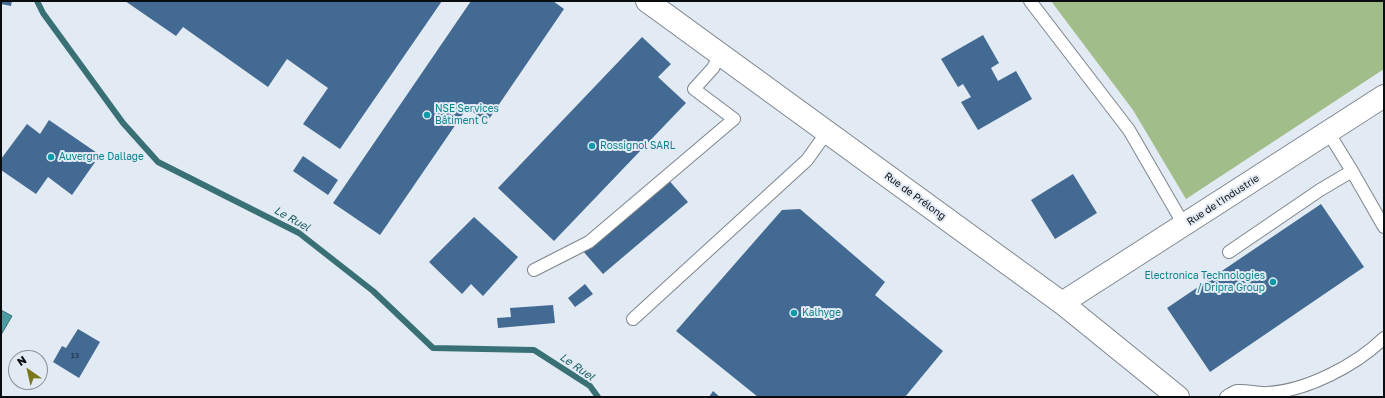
<!DOCTYPE html>
<meta charset="utf-8">
<style>
body{margin:0}
#map{position:relative;width:1385px;height:398px;overflow:hidden;background:#e2eaf3;font-family:"Golos Text",sans-serif}
canvas{display:block}
.frame{position:absolute;inset:0;border:2px solid #0a0d10;pointer-events:none}
.north{position:absolute;left:8px;top:350px;width:40px;height:40px;box-sizing:border-box;background:#e2eaf3;border:1px solid #8c9298;border-radius:50%;rotate:326deg;font-size:11px;font-weight:700;line-height:16px;text-align:center;color:#0a0d10}
.north::after{content:'';display:block;margin:auto;width:14px;height:18px;background:#7c771b;clip-path:polygon(50% 0,100% 100%,50% 72%,0 100%)}
</style>
<div id="map">
<canvas width="1385" height="398"></canvas>
<div class="frame"></div>
<div class="north">N</div>
</div>
<script>
const ctx = document.querySelector('canvas').getContext('2d');
ctx.lineJoin = 'round';
function paint(path, color) { ctx.fillStyle = color; ctx.fill(path, 'evenodd'); }
function stroke(path, color, width, dash) { ctx.strokeStyle = color; ctx.lineWidth = width; ctx.lineCap = dash ? 'butt' : 'round'; ctx.setLineDash(dash || []); ctx.stroke(path); }
function drawText(font, color, halo, rows, align = 'center') {
  ctx.font = font + ' "Golos Text",sans-serif'; ctx.lineWidth = 4; ctx.setLineDash([]); ctx.textBaseline = 'middle'; ctx.strokeStyle = halo; ctx.fillStyle = color; for (const [text, x, y, turn = 0] of rows) {
    ctx.save(); ctx.translate(x, y); ctx.rotate((+turn || 0) * Math.PI / 180); ctx.textAlign = isNaN(turn) ? turn : align; if (halo) ctx.strokeText(text, 0, 0); ctx.fillText(text, 0, 0); ctx.restore();
  }
}
const forest = new Path2D(`
 M 1051,1 L 1384,1 L 1384,69 L 1186,199 L 1133,110 Z`);
const water = new Path2D(`
 M 1,310 L 12,316 L 1,335 Z`);
const stream = new Path2D(`
 M 37,1 L 43,13 L 123,123 L 158,162 L 299,233 L 373,291 L 433,348 L 534,350 L 590,386 L 598,397`);
const building = new Path2D(`
 M 1,1 L 12,1 L 11,6 L 1,4 Z
 M 125,1 L 442,1 L 340,149 L 303,124 L 328,88 L 287,59 L 268,87 L 183,27 L 176,36 Z
 M 471,1 L 553,1 L 564,9 L 487,122 L 467,108 L 380,235 L 333,203 Z
 M 983,35 L 999,63 L 991,68 L 998,81 L 1016,71 L 1032,99 L 978,130 L 961,102 L 971,97 L 963,84 L 958,87 L 941,59 Z
 M 642,37 L 671,64 L 658,77 L 686,103 L 554,241 L 498,188 Z
 M 49,120 L 100,155 L 72,195 L 48,177 L 36,194 L 1,170 L 1,159 L 27,124 L 40,134 Z
 M 303,156 L 338,180 L 328,195 L 293,171 Z
 M 1073,174 L 1097,213 L 1055,239 L 1031,200 Z
 M 666,177 L 688,202 L 603,274 L 582,250 Z
 M 1321,204 L 1364,267 L 1210,372 L 1167,308 Z
 M 800,209 L 885,282 L 875,295 L 943,351 L 905,397 L 758,397 L 676,331 L 782,210 Z
 M 474,217 L 518,257 L 483,296 L 471,284 L 462,294 L 429,262 Z
 M 585,284 L 593,294 L 575,307 L 568,298 Z
 M 553,305 L 555,323 L 498,328 L 497,318 L 511,317 L 510,308 Z
 M 78,329 L 100,342 L 79,378 L 53,362 L 62,346 L 66,348 Z
 M 713,391 L 720,397 L 709,397 Z`);
const lane = new Path2D(`
 M 1030,1 L 1129,130 L 1184,225
 M 1328,132 L 1352,171
 M 1229,252 L 1320,190 L 1352,171 L 1384,227
 M 534,270 L 589,242 L 734,119 L 694,89 L 713,68 L 720,54
 M 633,319 L 807,160 L 827,132
 M 1226,397 C 1229,395 1234,392 1237,391 C 1247,390 1258,394 1267,393 C 1307,391 1356,365 1384,338`);
const street = new Path2D(`
 M 647,1 L 1062,303 L 1178,397
 M 1062,303 L 1384,96`);
const markers = [
 [427,115,4,"#0f9aa8"],
 [592,146,4,"#0f9aa8"],
 [51,157,4,"#0f9aa8"],
 [1273,282,4,"#0f9aa8"],
 [794,313,4,"#0f9aa8"]
];
const numberNames = [
 ["13",75,355]
];
const cultureNames = [
 ["NSE Services",435,109],
 ["Bâtiment C",435,121],
 ["Rossignol SARL",600,146],
 ["Auvergne Dallage",59,157],
 ["Electronica Technologies",1265,276,"right"],
 ["/ Dripra Group",1265,288,"right"],
 ["Kalhyge",802,313]
];
const streetNames = [
 ["Rue de Prélong",915,196,36],
 ["Rue de l'Industrie",1223,200,-33]
];
const waterNames = [
 ["Le Ruel",292,219,29],
 ["Le Ruel",577,367,35]
];
paint(forest, '#a1bd89');
paint(water, '#4c9ba2');
stroke(water, '#387076', 1);
stroke(stream, '#387076', 6);
paint(building, '#436a92');
stroke(lane, '#7d858d', 14);
stroke(street, '#7d858d', 24);
stroke(lane, '#fff', 12);
stroke(street, '#fff', 22);
for (const [x, y, r, color] of markers) { const dot = new Path2D(); dot.arc(x, y, r, 0, 2 * Math.PI); ctx.fillStyle = color; ctx.fill(dot); stroke(dot, '#e2eaf3', 1.5); }
drawText('8px', '#182430', null, numberNames);
drawText('10px', '#0d838f', '#e2eaf3', cultureNames, 'left');
drawText('10px', '#0a0d10', '#e2eaf3', streetNames);
drawText('italic 11px', '#1e6066', '#e2eaf3', waterNames);
</script>
